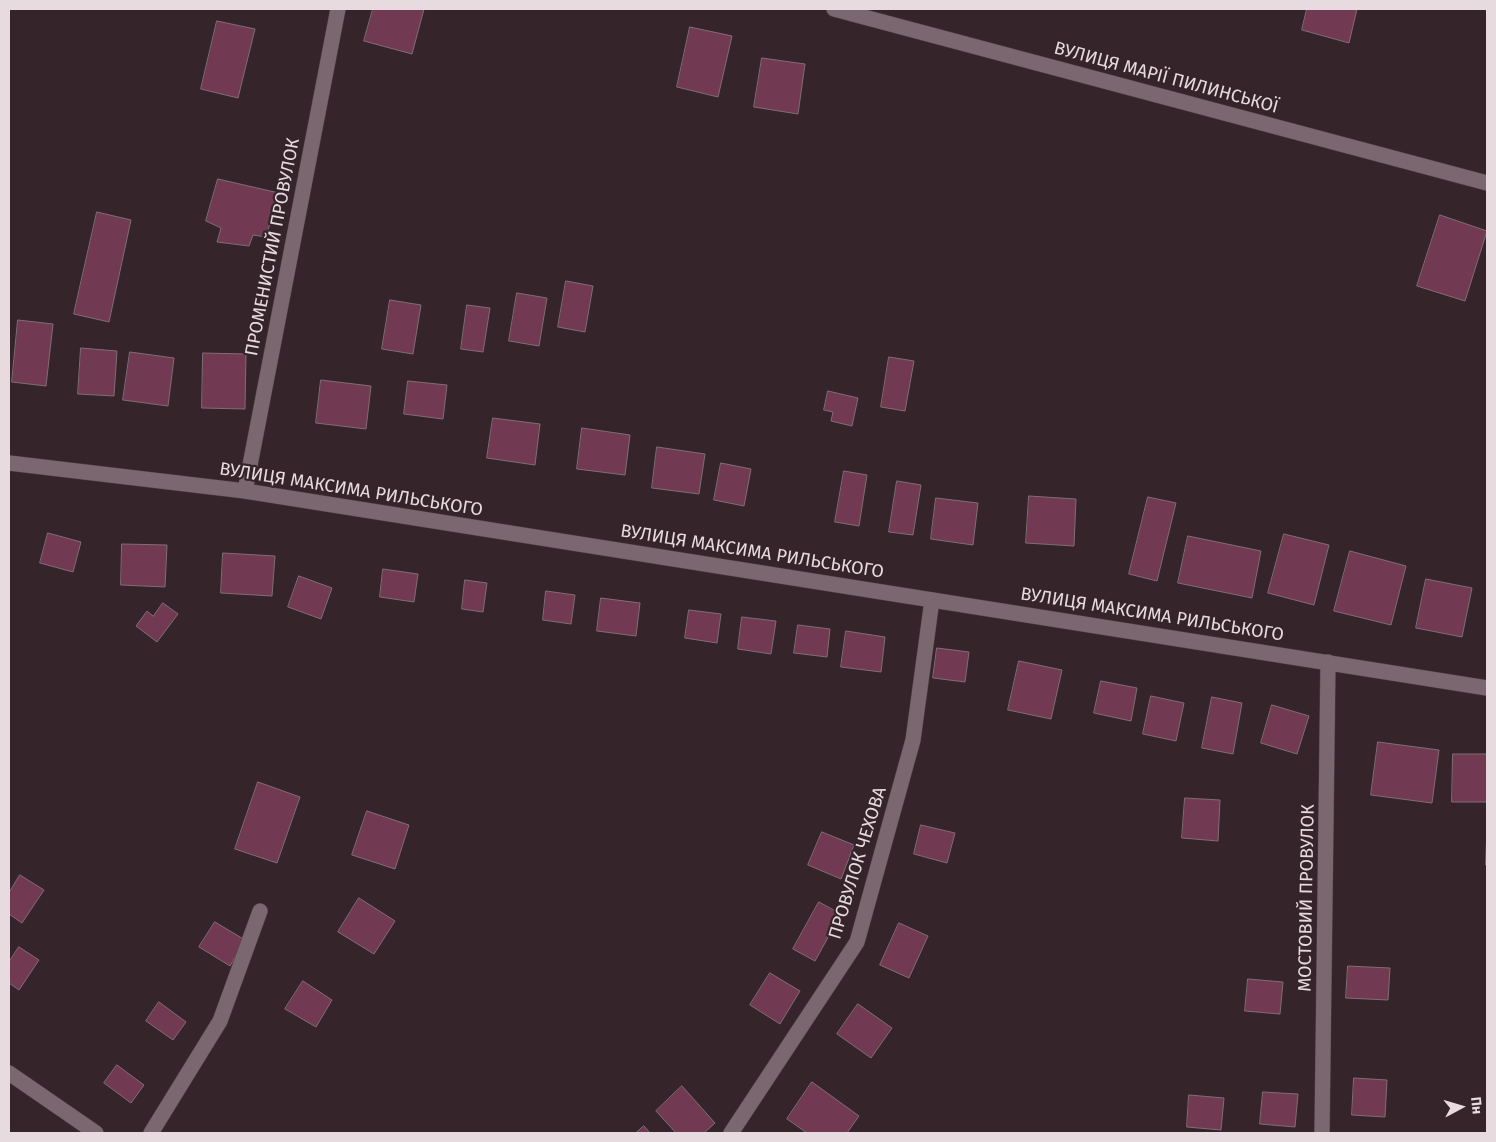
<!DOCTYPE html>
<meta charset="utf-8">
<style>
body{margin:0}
#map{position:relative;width:1496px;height:1142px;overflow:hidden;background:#35252b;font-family:"Fira Sans",sans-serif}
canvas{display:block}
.frame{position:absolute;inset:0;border:10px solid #e7dbdf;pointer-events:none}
.north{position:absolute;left:1436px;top:1082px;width:50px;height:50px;-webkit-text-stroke:4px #35252b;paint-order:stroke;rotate:84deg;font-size:14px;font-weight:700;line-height:20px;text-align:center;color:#e7dbdf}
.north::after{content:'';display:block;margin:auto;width:18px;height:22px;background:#e7dbdf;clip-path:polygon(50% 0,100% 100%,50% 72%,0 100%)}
</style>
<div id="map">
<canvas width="1496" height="1142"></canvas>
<div class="frame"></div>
<div class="north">Пн</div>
</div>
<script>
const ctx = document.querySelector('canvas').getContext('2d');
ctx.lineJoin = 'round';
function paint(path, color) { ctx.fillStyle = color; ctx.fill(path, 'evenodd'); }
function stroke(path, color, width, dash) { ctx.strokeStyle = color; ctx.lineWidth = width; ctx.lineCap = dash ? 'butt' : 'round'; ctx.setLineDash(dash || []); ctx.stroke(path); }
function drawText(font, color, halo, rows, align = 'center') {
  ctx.font = font + ' "Fira Sans",sans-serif'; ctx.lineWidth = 4.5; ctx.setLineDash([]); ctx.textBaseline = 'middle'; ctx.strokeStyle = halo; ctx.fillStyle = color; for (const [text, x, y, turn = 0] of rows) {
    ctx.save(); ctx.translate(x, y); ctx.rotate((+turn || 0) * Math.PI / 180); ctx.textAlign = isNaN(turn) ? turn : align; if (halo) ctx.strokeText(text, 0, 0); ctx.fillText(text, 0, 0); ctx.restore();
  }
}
const building = new Path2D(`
 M 373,9 L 424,9 L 412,54 L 364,41 Z
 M 1307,9 L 1357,9 L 1349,43 L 1302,30 Z
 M 217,21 L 255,29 L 238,98 L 201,89 Z
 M 690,27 L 732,36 L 718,97 L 677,87 Z
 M 762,58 L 805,64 L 798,114 L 754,107 Z
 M 218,179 L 279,193 L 266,237 L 253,235 L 249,246 L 217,242 L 221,228 L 206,221 Z
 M 97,212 L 131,220 L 109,322 L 74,314 Z
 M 1440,215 L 1487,231 L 1465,301 L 1417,286 Z
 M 566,281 L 593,286 L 585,332 L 558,327 Z
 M 517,293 L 547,298 L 539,346 L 509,341 Z
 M 390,300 L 421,305 L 413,354 L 382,349 Z
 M 467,305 L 490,308 L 483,352 L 461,349 Z
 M 18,320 L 53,324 L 46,386 L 12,382 Z
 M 81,348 L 117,351 L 114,396 L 78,394 Z
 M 130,352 L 174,358 L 168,406 L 123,400 Z
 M 203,353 L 246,354 L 245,409 L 202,408 Z
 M 889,357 L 914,361 L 905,411 L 881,407 Z
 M 321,380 L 371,386 L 366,429 L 316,423 Z
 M 408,381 L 447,385 L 443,419 L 404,414 Z
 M 828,391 L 858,398 L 852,426 L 831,421 L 833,412 L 824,410 Z
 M 493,418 L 540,424 L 535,465 L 487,458 Z
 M 582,428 L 630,435 L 625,475 L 577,469 Z
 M 657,447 L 705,454 L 699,494 L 652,488 Z
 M 721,463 L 751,469 L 744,506 L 714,500 Z
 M 844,471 L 867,475 L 859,526 L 835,522 Z
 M 897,481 L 921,485 L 913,535 L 889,532 Z
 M 1029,496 L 1076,499 L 1074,546 L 1026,543 Z
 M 1148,497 L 1176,503 L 1157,581 L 1129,574 Z
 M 936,498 L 978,503 L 973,545 L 931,539 Z
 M 48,533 L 81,542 L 73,572 L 40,563 Z
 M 1284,534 L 1329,545 L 1314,605 L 1268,593 Z
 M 1188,536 L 1261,551 L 1252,598 L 1178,583 Z
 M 122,544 L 167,545 L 165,587 L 121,585 Z
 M 1350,551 L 1406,566 L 1391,625 L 1334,611 Z
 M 223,553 L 275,556 L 272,596 L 221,593 Z
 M 383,569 L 418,574 L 414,602 L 380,597 Z
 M 299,576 L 332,588 L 321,619 L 288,607 Z
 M 1426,579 L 1472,588 L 1462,637 L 1416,628 Z
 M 465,580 L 487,583 L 483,612 L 462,609 Z
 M 546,591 L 575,595 L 571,624 L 543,620 Z
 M 601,598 L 640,603 L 636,636 L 597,631 Z
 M 163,603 L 178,614 L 157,642 L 136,626 L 147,611 L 153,616 Z
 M 689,610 L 721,614 L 717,643 L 685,638 Z
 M 742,617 L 776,621 L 771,654 L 738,649 Z
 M 798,625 L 830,629 L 827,657 L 794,653 Z
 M 846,631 L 885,637 L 881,672 L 841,667 Z
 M 937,648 L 969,652 L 965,682 L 933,678 Z
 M 1019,661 L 1062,670 L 1051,719 L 1008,710 Z
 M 1101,681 L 1137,688 L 1131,721 L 1094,713 Z
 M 1151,696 L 1184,703 L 1176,741 L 1143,734 Z
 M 1212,697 L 1242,703 L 1233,754 L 1202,748 Z
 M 1272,705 L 1309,716 L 1297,754 L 1261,743 Z
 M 1378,742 L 1439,750 L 1432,803 L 1371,795 Z
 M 1453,754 L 1487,754 L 1487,802 L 1452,802 Z
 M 258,782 L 300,797 L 277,863 L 235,849 Z
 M 1185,798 L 1220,800 L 1218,841 L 1182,838 Z
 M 367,811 L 409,825 L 395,869 L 352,855 Z
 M 921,825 L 955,833 L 947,863 L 914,854 Z
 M 1487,826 L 1487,865 L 1486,865 Z
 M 822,832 L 854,845 L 841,879 L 808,865 Z
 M 20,875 L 44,890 L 22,923 L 9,914 L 9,893 Z
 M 359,898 L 395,921 L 374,954 L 338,932 Z
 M 819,902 L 841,914 L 815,961 L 793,949 Z
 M 215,922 L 245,940 L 230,966 L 199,947 Z
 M 899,923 L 928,936 L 909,978 L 880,965 Z
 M 19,947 L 39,960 L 19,990 L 9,983 L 9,962 Z
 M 1348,966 L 1390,968 L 1388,1000 L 1346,998 Z
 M 770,973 L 800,991 L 780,1024 L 750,1005 Z
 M 1248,979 L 1283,982 L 1280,1014 L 1245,1011 Z
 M 303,981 L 332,1000 L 316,1027 L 285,1009 Z
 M 159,1002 L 186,1022 L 173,1040 L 146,1021 Z
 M 858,1004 L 892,1028 L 871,1058 L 837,1034 Z
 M 117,1065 L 144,1085 L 131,1103 L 104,1083 Z
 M 1354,1078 L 1387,1080 L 1385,1117 L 1352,1115 Z
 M 812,1082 L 859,1116 L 847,1133 L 807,1133 L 787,1119 Z
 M 682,1086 L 715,1123 L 704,1133 L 676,1133 L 656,1111 Z
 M 1263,1092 L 1298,1094 L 1295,1127 L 1260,1124 Z
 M 1189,1095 L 1224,1098 L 1221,1130 L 1187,1127 Z
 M 644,1126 L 650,1133 L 636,1133 Z`);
const street = new Path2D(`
 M 834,9 L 1487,183
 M 245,491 L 338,9
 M 9,1073 L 96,1133
 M 151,1133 L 220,1021 L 260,911
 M 731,1133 L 857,942 L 913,740 L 932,600
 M 1322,1133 L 1328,662`);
const secondary = new Path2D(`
 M 9,463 L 245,491 L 1487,688`);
const streetNames = [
 ["ВУЛИЦЯ МАРІЇ ПИЛИНСЬКОЇ",1166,78,15],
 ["ПРОМЕНИСТИЙ ПРОВУЛОК",273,247,-79],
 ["ВУЛИЦЯ МАКСИМА РИЛЬСЬКОГО",351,490,9],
 ["ВУЛИЦЯ МАКСИМА РИЛЬСЬКОГО",752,552,9],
 ["ВУЛИЦЯ МАКСИМА РИЛЬСЬКОГО",1152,615,9],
 ["ПРОВУЛОК ЧЕХОВА",858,863,-73],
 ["МОСТОВИЙ ПРОВУЛОК",1307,898,-89]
];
paint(building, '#713a52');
stroke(building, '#816d74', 1);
stroke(street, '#514349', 16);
stroke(secondary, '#514349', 16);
stroke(street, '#7b676f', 15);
stroke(secondary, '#7b676f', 15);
drawText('18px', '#e7dbdf', '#35252b', streetNames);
</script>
